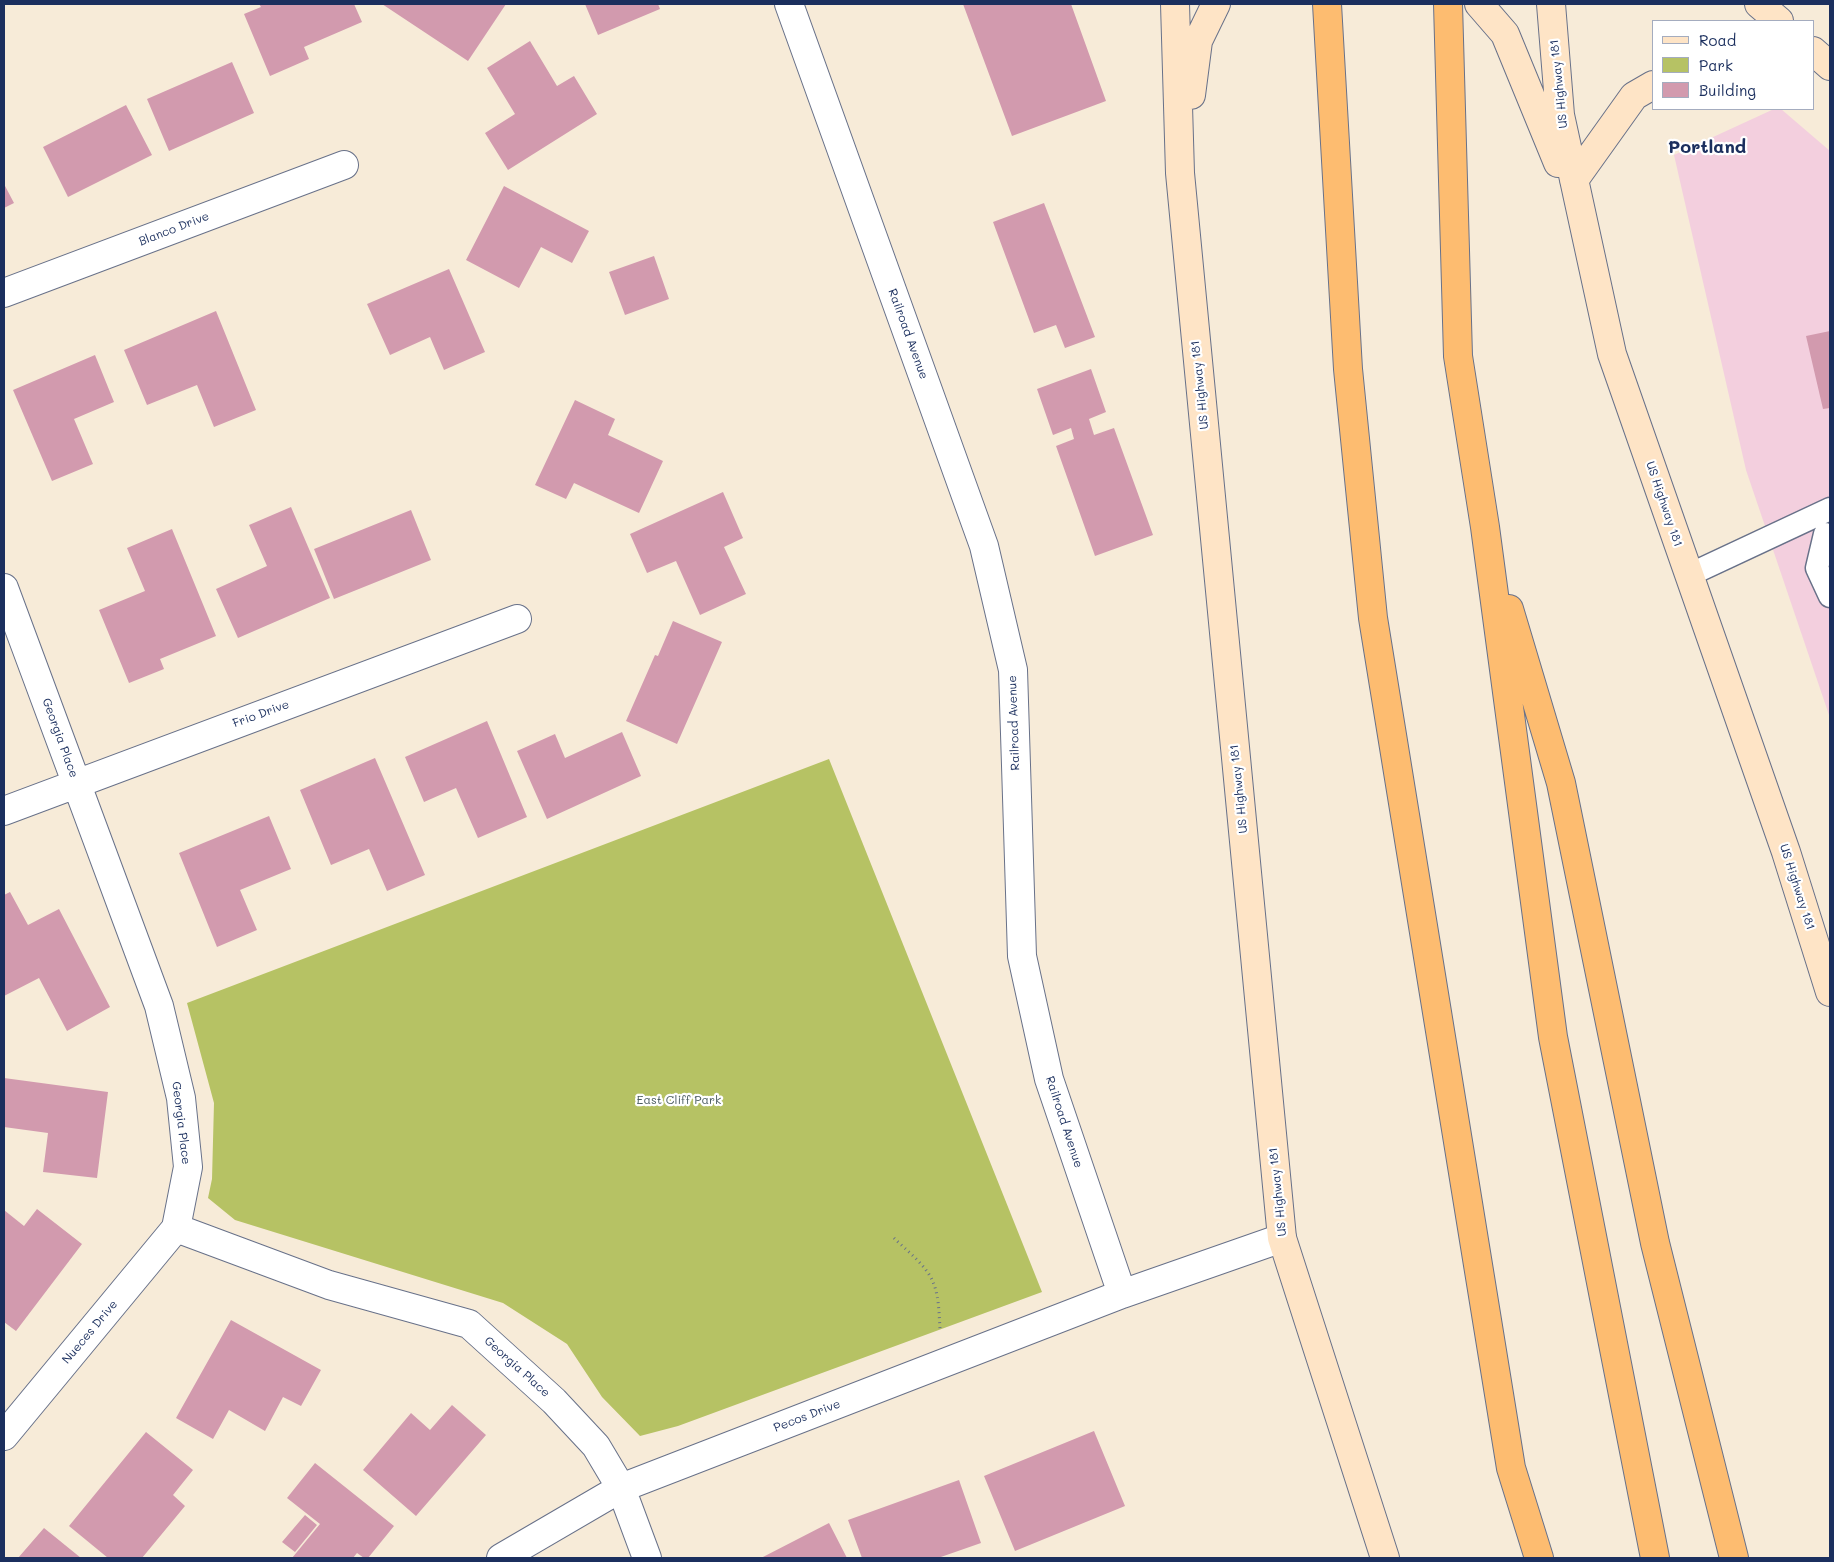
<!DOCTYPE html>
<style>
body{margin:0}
#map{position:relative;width:1834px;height:1562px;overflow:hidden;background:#f7ebd8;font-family:Mali,sans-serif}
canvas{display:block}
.frame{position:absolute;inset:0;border:5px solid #1b2f5e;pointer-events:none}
.legend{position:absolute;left:1652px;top:20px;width:162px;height:90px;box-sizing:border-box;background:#fff;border:1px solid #a4acbf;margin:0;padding:6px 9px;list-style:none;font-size:15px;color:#1b2f5e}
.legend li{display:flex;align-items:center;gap:10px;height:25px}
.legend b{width:25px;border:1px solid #a4acbf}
</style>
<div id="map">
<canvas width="1834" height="1562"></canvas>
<div class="frame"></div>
<ul class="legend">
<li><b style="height:6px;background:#fee4c6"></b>Road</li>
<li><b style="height:14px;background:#b6c264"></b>Park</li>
<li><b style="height:14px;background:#d29aae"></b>Building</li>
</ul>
</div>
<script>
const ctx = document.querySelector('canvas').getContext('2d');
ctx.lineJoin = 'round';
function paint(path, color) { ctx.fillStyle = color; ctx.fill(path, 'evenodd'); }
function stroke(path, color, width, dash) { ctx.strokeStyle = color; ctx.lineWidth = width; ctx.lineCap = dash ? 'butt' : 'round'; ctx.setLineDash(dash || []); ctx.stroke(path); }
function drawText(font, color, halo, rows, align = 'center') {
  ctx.font = font + ' Mali,sans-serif'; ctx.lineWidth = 4.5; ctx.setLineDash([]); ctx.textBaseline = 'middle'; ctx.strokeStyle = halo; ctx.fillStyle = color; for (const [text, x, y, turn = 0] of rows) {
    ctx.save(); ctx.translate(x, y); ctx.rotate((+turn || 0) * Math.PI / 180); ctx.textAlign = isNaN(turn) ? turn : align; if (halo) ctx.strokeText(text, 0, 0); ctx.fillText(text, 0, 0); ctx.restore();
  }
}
const built = new Path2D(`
 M 1774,109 L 1781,109 L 1830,151 L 1830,718 L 1746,470 L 1674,155 Z`);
const green = new Path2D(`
 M 829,759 L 1042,1292 L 678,1426 L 640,1436 L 602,1397 L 567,1344 L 503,1303 L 235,1220 L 208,1198 L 212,1179 L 214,1103 L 187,1003 Z`);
const building = new Path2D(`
 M 259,4 L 354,4 L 362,22 L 304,47 L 309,59 L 270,76 L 244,14 L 261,7 Z
 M 382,4 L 506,4 L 468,61 Z
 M 585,4 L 658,4 L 660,9 L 598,35 Z
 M 963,4 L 1071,4 L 1106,101 L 1012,136 Z
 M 530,41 L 557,86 L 574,76 L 597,114 L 508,170 L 485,133 L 515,114 L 487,68 Z
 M 232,62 L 254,113 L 169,151 L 147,99 Z
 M 126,105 L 152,155 L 68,197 L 43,147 Z
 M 4,184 L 14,203 L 4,208 Z
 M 504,186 L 589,231 L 572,263 L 541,247 L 519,288 L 466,260 Z
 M 1044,203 L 1095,337 L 1065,348 L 1056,325 L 1034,333 L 993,222 Z
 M 654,256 L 669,299 L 625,315 L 609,272 Z
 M 449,269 L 485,352 L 444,370 L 430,337 L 390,355 L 367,304 Z
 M 216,311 L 256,410 L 214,427 L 197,385 L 147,405 L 124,350 Z
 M 1830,331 L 1830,408 L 1823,409 L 1806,336 Z
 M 95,355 L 114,402 L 74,419 L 93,464 L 52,481 L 13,390 Z
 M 1091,369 L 1106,412 L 1089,419 L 1094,435 L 1114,428 L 1153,535 L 1095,556 L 1056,446 L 1074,439 L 1071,428 L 1053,435 L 1037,389 Z
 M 575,400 L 615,419 L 608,435 L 663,461 L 639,513 L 574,483 L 566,499 L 535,485 Z
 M 723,492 L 743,538 L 724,547 L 746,594 L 700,615 L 676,561 L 647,573 L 630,534 Z
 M 291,507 L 330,598 L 238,638 L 216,589 L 267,566 L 249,525 Z
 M 411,510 L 431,560 L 334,599 L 314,549 Z
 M 172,529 L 216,636 L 160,659 L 164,669 L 129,683 L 99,610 L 145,591 L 127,548 Z
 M 673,621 L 722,642 L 677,744 L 626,721 L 655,655 L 658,656 Z
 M 487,721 L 527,817 L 478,838 L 456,788 L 424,802 L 405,757 Z
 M 622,732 L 641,776 L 547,819 L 517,751 L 555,734 L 565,758 Z
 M 375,758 L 425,875 L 387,891 L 369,849 L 331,865 L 300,790 Z
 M 269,816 L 291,869 L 240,890 L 257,930 L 217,947 L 179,853 Z
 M 10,892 L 28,925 L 59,909 L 110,1007 L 67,1031 L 39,978 L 4,996 L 4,895 Z
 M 4,1078 L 108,1092 L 97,1178 L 43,1172 L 48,1133 L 4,1127 Z
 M 37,1209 L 82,1244 L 16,1331 L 4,1322 L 4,1210 L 24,1226 Z
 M 231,1320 L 321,1370 L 301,1406 L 283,1397 L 265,1431 L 229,1410 L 213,1439 L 176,1418 Z
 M 452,1405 L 486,1435 L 416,1516 L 363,1470 L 411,1413 L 430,1430 Z
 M 1094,1431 L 1125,1506 L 1015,1551 L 984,1476 Z
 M 146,1432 L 193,1470 L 173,1495 L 185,1506 L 142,1558 L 108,1558 L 69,1526 Z
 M 315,1463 L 394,1526 L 368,1558 L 364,1558 L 357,1553 L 353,1558 L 292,1558 L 320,1524 L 287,1498 Z
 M 959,1480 L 981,1543 L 938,1558 L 862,1558 L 848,1520 Z
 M 305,1515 L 317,1525 L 295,1552 L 282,1542 Z
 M 829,1523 L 847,1558 L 761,1558 Z
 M 44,1528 L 81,1558 L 18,1558 Z`);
const path = new Path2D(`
 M 894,1238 C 907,1251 926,1265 933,1282 C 939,1296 939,1313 940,1329`);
const lane = new Path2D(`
 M 1825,534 L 1817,568 L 1830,596
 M 1689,575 L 1830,509`);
const street = new Path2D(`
 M 789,4 L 984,546 L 1013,670 L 1022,956 L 1049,1079 L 1122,1294 L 1282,1238
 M 4,293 L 344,165
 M 4,588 L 159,1006 L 181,1098 L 188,1167 L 176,1228 L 329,1285 L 469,1324 L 554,1401 L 596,1446 L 621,1488 L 647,1558
 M 4,811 L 517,619
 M 4,1436 L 176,1228
 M 501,1558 L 621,1488 L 1122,1294`);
const secondary = new Path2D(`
 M 1175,4 L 1180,173 L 1282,1238 L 1385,1558
 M 1479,4 L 1505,34 L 1558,163
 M 1551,4 L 1560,115 L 1612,354 L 1786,852 L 1830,992
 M 1759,4 L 1779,21
 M 1813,51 L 1830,66
 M 1191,95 L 1198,41 L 1216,4
 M 1574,180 L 1634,96 L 1653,85`);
const highway = new Path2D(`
 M 1327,4 L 1348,369 L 1373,618 L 1511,1468 L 1539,1558
 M 1448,4 L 1458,356 L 1485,527 L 1553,1037 L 1655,1558
 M 1509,609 L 1561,783 L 1655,1243 L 1734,1558`);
const streetNames = [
 ["US Highway 181",1559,84,-96],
 ["Blanco Drive",174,229,-21],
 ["Railroad Avenue",908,334,70],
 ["US Highway 181",1200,385,-96],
 ["US Highway 181",1664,504,71],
 ["Frio Drive",261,714,-20],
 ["Railroad Avenue",1014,723,-92],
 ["Georgia Place",60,738,70],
 ["US Highway 181",1239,789,-96],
 ["US Highway 181",1797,887,72],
 ["Railroad Avenue",1064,1122,72],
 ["Georgia Place",181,1123,83],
 ["US Highway 181",1278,1192,-96],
 ["Nueces Drive",90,1332,-50],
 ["Georgia Place",517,1367,42],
 ["Pecos Drive",807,1416,-21]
];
const parkNames = [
 ["East Cliff Park",679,1100]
];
const districtNames = [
 ["Portland",1707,147]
];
paint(built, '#f3cfde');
paint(green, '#b6c264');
paint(building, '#d29aae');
stroke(lane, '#687189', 25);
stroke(street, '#687189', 30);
stroke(secondary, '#687189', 30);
stroke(highway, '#687189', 30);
stroke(path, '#687189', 3, [1, 4]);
stroke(lane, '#fff', 22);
stroke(street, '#fff', 28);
stroke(secondary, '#fee4c6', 28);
stroke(highway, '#fdbc70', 28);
drawText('12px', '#1b2f5e', '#fff', streetNames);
drawText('12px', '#4a5b60', '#fff', parkNames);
drawText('bold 18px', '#1b2f5e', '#fff', districtNames);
</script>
